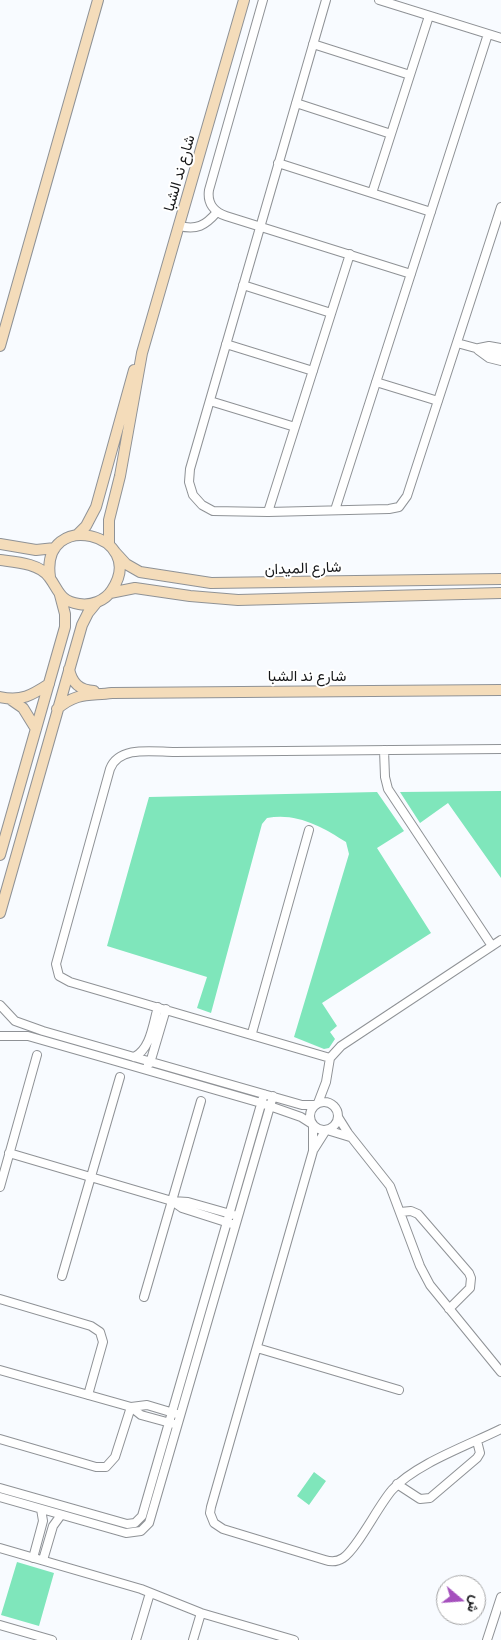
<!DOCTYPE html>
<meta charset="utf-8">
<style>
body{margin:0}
#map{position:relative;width:501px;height:1640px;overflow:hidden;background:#f8fbff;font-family:"Exo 2",Vazirmatn,sans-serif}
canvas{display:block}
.north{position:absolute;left:436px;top:1575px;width:50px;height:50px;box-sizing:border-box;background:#fff;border:1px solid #a2a2a3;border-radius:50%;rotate:108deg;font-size:14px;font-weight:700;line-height:20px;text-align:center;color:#161719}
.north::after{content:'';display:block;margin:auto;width:18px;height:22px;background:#a550bd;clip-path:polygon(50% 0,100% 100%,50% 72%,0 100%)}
</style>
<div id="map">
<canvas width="501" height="1640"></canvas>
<div class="north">ش</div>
</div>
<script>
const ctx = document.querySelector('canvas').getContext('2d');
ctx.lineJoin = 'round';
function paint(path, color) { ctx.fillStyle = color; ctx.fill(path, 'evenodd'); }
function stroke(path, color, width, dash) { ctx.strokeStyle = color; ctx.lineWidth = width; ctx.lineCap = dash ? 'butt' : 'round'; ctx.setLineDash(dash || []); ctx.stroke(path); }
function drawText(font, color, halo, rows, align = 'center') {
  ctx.font = font + ' "Exo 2",Vazirmatn,sans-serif'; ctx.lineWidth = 4; ctx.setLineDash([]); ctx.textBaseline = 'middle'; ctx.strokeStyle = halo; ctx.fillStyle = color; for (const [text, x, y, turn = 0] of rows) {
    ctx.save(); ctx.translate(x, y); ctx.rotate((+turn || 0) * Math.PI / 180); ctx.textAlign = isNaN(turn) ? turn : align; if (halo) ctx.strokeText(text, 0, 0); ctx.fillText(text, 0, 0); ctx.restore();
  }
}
const green = new Path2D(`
 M 501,791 L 501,878 L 448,803 L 420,823 L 400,792 Z
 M 377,792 L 404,831 L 377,848 L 431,933 L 322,1003 L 337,1026 L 330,1032 L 335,1039 L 329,1048 L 324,1049 L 294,1037 L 349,854 L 346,842 C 323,827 296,812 267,818 L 262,824 L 211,1013 L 197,1008 L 207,977 L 107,946 L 149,797 Z
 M 314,1472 L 326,1481 L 309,1505 L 297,1496 Z
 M 17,1562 L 54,1573 L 39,1626 L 1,1615 Z`);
const street = new Path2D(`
 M 263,0 L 209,190 C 207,203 214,212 226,216 L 411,274
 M 326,0 L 190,469 L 189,482 L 193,495 L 202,505 L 213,511 L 268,512 L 389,509 L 399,507 L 407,496 L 501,207
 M 379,0 L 501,38
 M 313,44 L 410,75
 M 296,103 L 391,134
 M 278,163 L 431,212
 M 372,193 L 429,16
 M 179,226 C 197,230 205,226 217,212
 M 243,285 L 331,313
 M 457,343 L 501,355
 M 226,344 L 313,371
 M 479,348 L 489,346 L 501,348
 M 478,350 L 489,358 L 501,361
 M 376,382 L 438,401
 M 210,401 L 295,427
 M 335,510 L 488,34
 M 268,512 L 350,254
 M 501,749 L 175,752 C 154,752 119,745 110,769 L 56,964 L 59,976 L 70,982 L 330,1058 L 341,1046 L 501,940
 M 384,750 L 385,777 L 388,789 L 492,946
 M 0,1005 L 15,1021 L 43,1031 L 302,1105 L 314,1105
 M 252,1033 L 309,830
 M 0,1036 L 28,1036 L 105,1058 L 261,1103 L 301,1117 L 312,1124
 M 134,1057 C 151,1049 153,1023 158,1007
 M 148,1065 L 150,1063 L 166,1009
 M310 1116a14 14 0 1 1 28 0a14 14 0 1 1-28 0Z
 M 318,1103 L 326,1082 L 330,1058
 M 338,1117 L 348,1133 L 390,1186 L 420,1266 L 430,1285 L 501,1372
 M 313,1125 L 313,1151 L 211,1507 L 210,1513 L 214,1523 L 223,1529 L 325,1560 C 331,1562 337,1562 343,1558 C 357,1549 378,1506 392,1490 C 415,1464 469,1445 501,1429
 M 327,1130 L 350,1137
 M 314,1149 L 326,1130
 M 9,1153 L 172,1201 L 188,1202 L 234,1215
 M 0,1187 L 37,1055
 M 172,1201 L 182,1208 L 232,1224
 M 400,1212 L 411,1211 L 418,1214 L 469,1273 L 471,1278 L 470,1288 L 449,1309
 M 62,1276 L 120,1077
 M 144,1297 L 201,1101
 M 0,1299 L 91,1326 L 100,1332 L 103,1342 L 88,1395
 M 257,1348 L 399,1390
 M 0,1370 L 131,1407 L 141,1415 L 174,1424
 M 131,1407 L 147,1405 L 177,1414
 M 0,1439 L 96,1467 L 106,1467 L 115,1457 L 131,1407
 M 397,1484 L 420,1499 L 430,1498 L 477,1458 L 480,1453 L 477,1441
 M 0,1488 L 127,1524 L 135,1523 L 142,1516 L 264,1094
 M 0,1497 L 126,1533 L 141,1531 L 149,1523 L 273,1096
 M 0,1548 L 141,1589 L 201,1613 L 294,1640
 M 33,1558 L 43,1521 L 41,1509
 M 43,1560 L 53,1526 L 61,1515
 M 0,1625 L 52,1640
 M 136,1640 L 150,1593
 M 193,1640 L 201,1613
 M 487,1640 L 501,1597`);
const secondary = new Path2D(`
 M 0,346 L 98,0
 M 78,534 L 86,526 L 96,507 L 134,370
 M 0,544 L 36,550 L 55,548
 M 109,545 L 109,520 L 120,476 L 142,353 L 244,0
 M 115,552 L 126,564 L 140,572 L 211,583 L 501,579
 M 0,560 C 15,562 39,563 49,577 C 59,590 59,601 79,604 C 91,606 105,601 112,590 C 149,534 40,507 50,577
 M 110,593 L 135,588 L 190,596 L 238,600 L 501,593
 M 69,669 C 72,683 79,690 94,691
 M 0,697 C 21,702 32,695 49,684
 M 10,699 L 23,708 L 36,729
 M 57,709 C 77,692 88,696 112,693 L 501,690
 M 0,855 L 65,627 L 65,614 L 60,595
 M 0,913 L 82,625 L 88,613 L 97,602`);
const streetNames = [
 ["شارع ند الشبا",179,173,-74],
 ["شارع الميدان",303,568,-2],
 ["شارع ند الشبا",307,676]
];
paint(green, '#7fe6bb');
stroke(street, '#8f9296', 10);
stroke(secondary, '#8f9296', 12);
stroke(street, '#fff', 8);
stroke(secondary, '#f4dcba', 10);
drawText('15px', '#161719', '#fff', streetNames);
</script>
